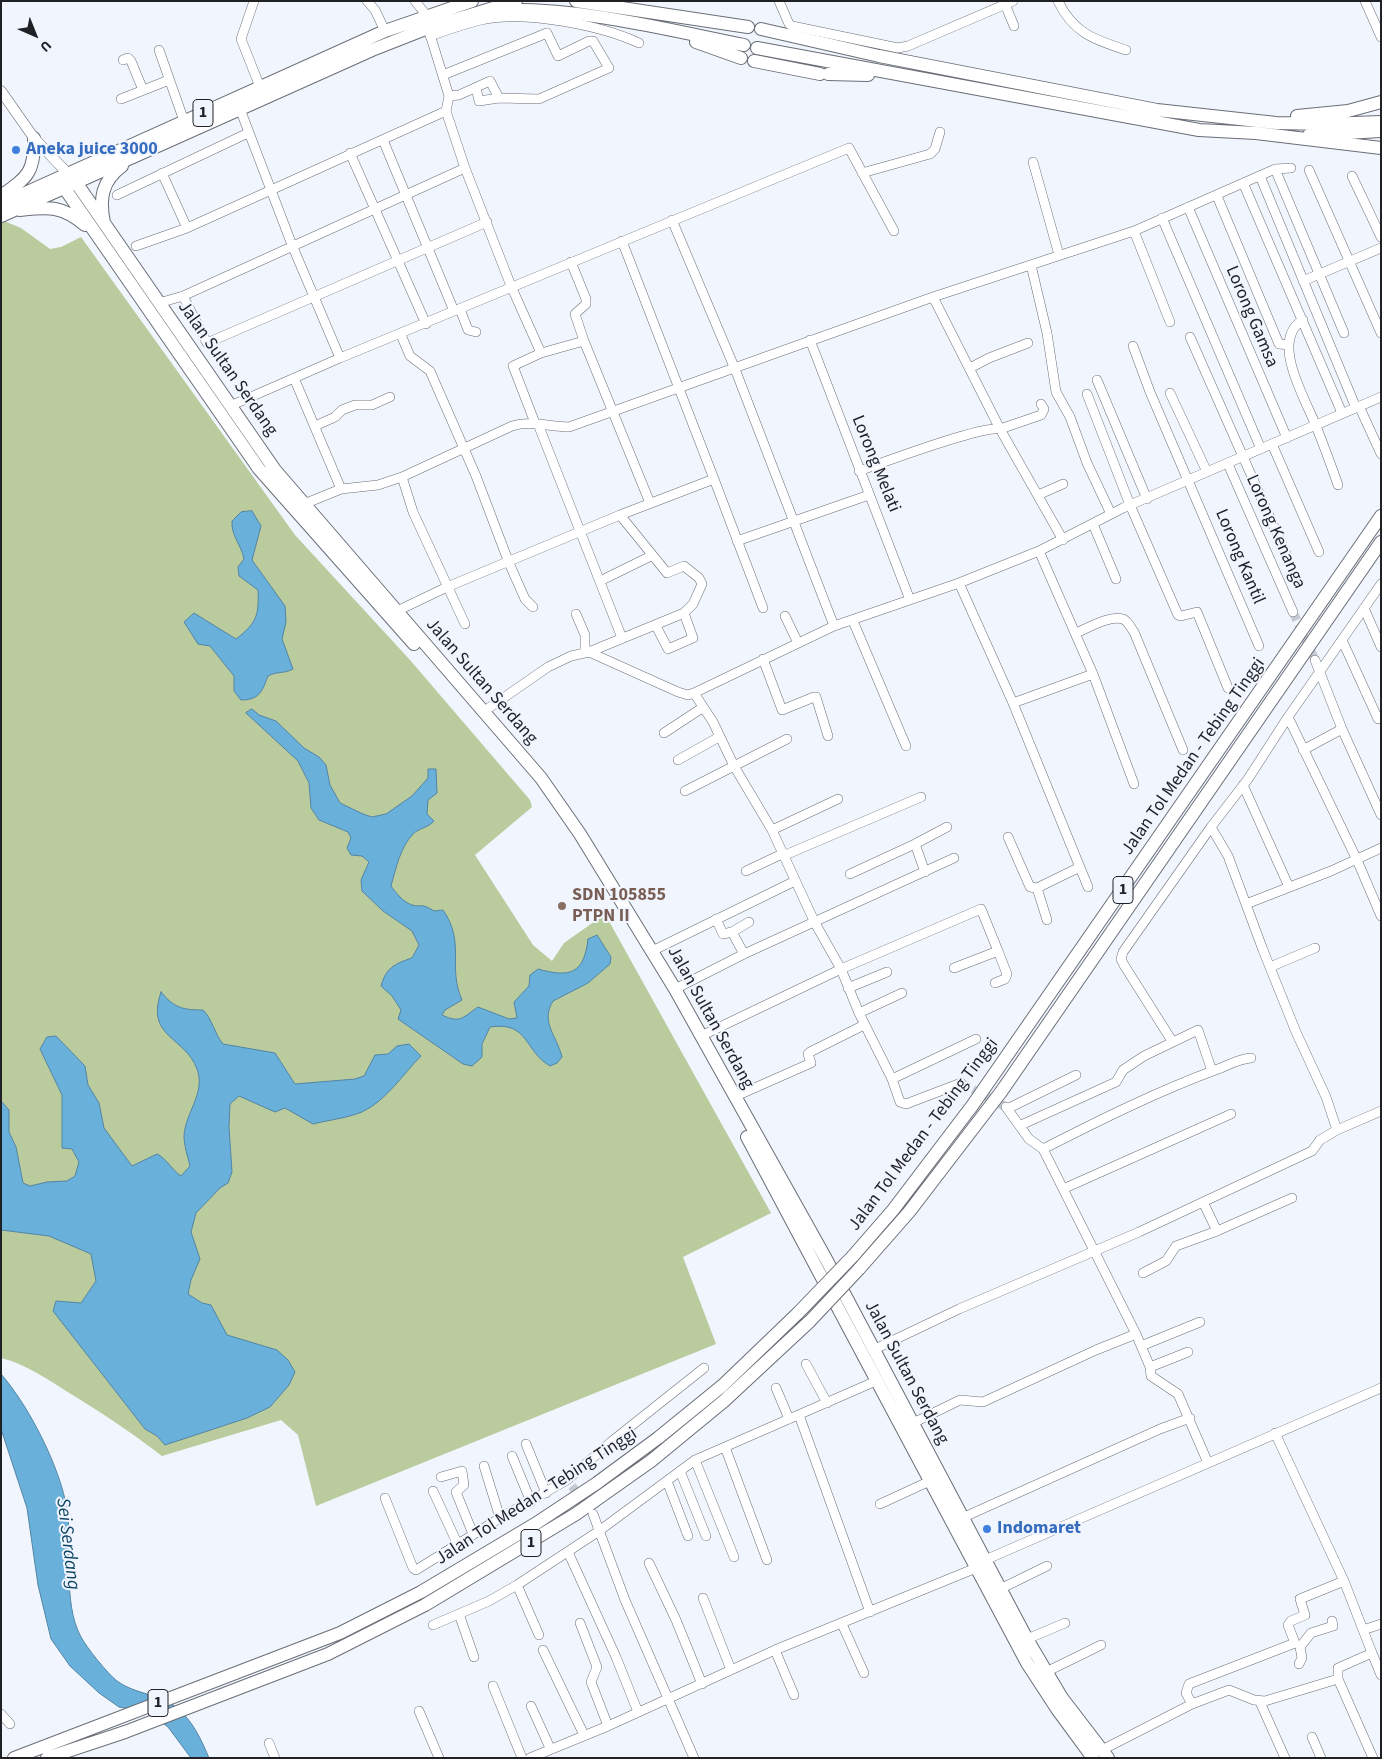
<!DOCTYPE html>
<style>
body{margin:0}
#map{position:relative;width:1382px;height:1759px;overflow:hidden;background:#f0f5fe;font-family:"Source Sans 3",sans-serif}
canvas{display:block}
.frame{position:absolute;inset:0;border:2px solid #1f2125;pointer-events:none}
.north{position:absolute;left:10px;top:10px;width:50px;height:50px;-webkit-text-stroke:4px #f0f5fe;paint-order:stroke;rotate:136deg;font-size:14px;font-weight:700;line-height:20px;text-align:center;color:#1f2125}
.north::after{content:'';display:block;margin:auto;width:18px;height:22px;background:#1f2125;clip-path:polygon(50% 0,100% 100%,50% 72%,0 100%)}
</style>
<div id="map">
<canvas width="1382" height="1759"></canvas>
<div class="frame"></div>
<div class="north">U</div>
</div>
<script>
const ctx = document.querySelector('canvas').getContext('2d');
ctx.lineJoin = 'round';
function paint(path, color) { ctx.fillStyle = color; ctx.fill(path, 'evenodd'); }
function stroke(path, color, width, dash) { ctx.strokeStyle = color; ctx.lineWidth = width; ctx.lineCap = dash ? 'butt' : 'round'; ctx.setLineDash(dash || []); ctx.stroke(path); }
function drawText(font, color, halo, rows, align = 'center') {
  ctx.font = font + ' "Source Sans 3",sans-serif'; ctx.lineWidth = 4; ctx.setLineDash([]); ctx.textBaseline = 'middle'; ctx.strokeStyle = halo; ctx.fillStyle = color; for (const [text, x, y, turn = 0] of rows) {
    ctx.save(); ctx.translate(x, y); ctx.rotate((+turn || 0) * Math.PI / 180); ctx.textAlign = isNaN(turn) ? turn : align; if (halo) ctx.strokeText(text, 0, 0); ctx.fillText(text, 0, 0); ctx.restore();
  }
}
const green = new Path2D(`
 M 4,221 L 21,228 L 50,249 L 61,247 L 81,237 L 295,535 L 410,660 L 530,800 L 532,807 L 475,855 L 533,945 L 552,961 L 564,943 L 605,914 L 771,1213 L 683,1257 L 716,1344 L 316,1506 L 298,1435 L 281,1420 L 162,1456 C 131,1432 99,1411 66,1391 C 46,1378 25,1364 1,1358 L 1,222 Z`);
const water = new Path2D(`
 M 252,511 L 261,526 L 252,560 L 285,606 L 286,622 L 282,639 L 293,669 C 284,674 277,671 268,676 C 262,692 259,700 241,700 L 234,691 L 234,676 L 210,646 L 198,644 L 184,622 L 194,613 L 236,639 C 257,623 259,615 258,590 L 239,576 L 238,567 L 244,559 C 241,544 231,536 232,521 L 241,512 Z
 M 252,709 L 259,715 L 276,721 L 304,748 L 319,757 L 326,765 L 330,785 L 340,803 L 363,814 L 372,817 L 386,814 L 412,796 L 428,778 L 428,769 L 436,769 L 437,793 L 428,800 L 427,814 L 434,821 C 428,828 419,828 413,834 C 400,848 396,868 391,886 C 396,893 403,902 412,905 C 423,908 420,902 434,911 L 443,910 C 466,943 447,966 462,1000 L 445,1010 L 442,1015 C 461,1024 463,1017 478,1007 L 509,1019 L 517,1018 L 514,1002 L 529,986 L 530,975 L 538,969 C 570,978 584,974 588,939 L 597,935 L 611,957 L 610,964 L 588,983 L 553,1001 C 540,1022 557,1036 562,1057 L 557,1063 L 550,1066 C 524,1051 529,1021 490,1027 L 482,1044 L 482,1057 L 472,1066 L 463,1064 L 398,1019 L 401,1010 L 392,996 L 381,986 C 386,968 394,964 412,958 L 419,945 L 412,931 L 383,911 L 362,891 L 361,880 L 369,862 L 362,856 L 351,855 L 347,848 L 351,838 L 348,832 L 319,820 L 311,808 L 309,783 L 298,761 L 246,713 Z
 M 161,992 C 174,1008 183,1010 203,1010 C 213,1020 214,1033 223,1044 L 275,1053 L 295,1084 L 355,1079 L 364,1076 L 375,1055 L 388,1054 L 397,1046 L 409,1044 L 421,1056 C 403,1074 386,1101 362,1112 C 347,1118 329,1120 313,1124 L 285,1108 L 275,1112 L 239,1096 L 230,1104 L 229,1127 L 232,1172 L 228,1183 L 220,1188 L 196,1213 L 191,1232 L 200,1259 L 191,1280 L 188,1294 L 202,1303 L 211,1305 L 227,1335 L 277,1350 L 288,1360 L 295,1372 L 289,1385 L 270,1407 L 247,1418 L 165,1445 L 157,1436 L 145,1429 L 53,1311 L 56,1301 L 81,1303 L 96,1281 L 91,1254 L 49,1236 L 1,1230 L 1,1101 L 9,1110 L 9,1132 L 16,1147 L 23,1183 L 30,1186 L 47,1182 L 67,1181 L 75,1176 L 79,1162 L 72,1149 L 62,1148 L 62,1095 L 40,1049 L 47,1037 L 56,1036 L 85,1066 L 88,1085 L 99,1103 L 104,1128 L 132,1166 L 157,1154 C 167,1159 171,1169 181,1176 L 190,1166 C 188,1157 184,1146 184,1136 C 185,1113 206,1093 197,1069 C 185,1036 145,1038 161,992 Z
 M 1,1374 C 29,1406 60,1467 67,1509 C 73,1549 62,1602 81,1637 C 87,1648 107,1673 117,1681 C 134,1694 160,1694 176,1707 C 193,1721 201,1739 209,1758 L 191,1758 L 168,1727 L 148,1712 L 119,1707 L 99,1693 L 70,1666 L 51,1639 L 38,1585 L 27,1508 L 1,1429 Z`);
const minorTunnel = new Path2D(`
 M 1293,612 L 1315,660
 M 961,1083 L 1006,1107
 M 572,1486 L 582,1499`);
const minor = new Path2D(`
 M 254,1 L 241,39 L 262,92
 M 367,1 L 375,10 L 385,31
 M 415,1 L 427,16
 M 779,1 L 789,24 L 792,26 L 898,48 L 908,46 L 1013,1
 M 1058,1 C 1073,33 1095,40 1126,50
 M 1365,1 L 1381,37
 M 1005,4 L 1014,26
 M 428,28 L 449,96 L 446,111 L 465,168 L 511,286 L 541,353
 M 430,36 C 447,30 464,24 481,20 C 524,10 600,25 639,43
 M 159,50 L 184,121
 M 123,60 L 128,58 L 131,61 L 143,90
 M 443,75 L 547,33 L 558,56 L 589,41 L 593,41 L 609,68 L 539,99 L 499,98 L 479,101 L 476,88
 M 449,96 L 459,95 L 490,81 L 499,98
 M 121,99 L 169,80
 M 240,109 L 292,245 L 340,358 L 849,148 L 894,231
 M 383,140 L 454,311
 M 350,153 L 426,324
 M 1033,162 L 1059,255
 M 1275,169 L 1344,333
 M 1309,170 L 1381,333
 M 162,173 L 187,228
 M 862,173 L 930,154 L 935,149 L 940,132
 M 1260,176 L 1356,408
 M 1352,176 L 1381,237
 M 1244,185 L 1342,413
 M 117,195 L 248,133
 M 1217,196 L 1279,344 L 1289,345
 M 1188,207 L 1287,438
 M 1162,218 L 1261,449
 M 672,220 L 735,369 L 834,626
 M 1134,231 L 1170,322
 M 622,241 L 714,479
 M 136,246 L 187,228 L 446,111
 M 1031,265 L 1047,333 L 1056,392 L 1070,417 L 1087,463 L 1111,514
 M 1303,281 L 1381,248
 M 183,296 L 207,343 L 487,222
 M 933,297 L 1000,429 L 1063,540
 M 159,303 L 183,296 L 465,168
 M 460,309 L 468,330 L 476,332
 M 1303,320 C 1269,340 1306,400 1316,426 C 1324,446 1331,465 1338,485
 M 401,335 L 410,356 L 430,371 L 476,476 L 509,563 L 525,599 L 533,607
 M 1190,337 L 1287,556
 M 810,340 L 910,600
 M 584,341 L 650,503
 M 1133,346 L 1150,392 L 1259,646
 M 970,368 L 989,358 L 1028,343
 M 294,378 L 341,489
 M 1097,380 L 1147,499
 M 1170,393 L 1207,472
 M 1087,394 L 1130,505 L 1178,615 L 1181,616 L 1197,612 L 1228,688
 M 230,406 L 340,358
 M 1359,406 L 1381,454
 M 535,423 L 513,366 L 541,353 L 584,341 L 575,314 L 586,304 L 586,299 L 571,262
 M 538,424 L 622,638
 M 315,426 L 335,417 L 342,410 L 355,405 L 372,405 L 390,397
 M 1272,444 L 1319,552
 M 1228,464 L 1293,612
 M 859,471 C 885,462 980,426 1000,429 L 1041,415 L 1044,409 L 1041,404
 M 402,477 L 413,512 L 465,624
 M 1038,495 L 1063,484
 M 304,504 L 341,489 L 378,485 L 402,477 L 512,426 C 531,420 550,427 569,427 L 933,297 L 1134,231 L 1275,169 L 1291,168
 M 1093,524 L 1116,579
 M 737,541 L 869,495
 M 600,581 L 651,556
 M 959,583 L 1013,703 L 1088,887
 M 1364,608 L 1381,647
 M 397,611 L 447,587 L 620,515 L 714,479 L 763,608
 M 576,614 L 585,635 L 585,653
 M 785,616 L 798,643
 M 853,621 L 906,746
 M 656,626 L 668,649 L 693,638 L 684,613
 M 1076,633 C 1088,628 1109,615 1123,619 C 1128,621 1131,628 1134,632 L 1183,750
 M 1342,640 L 1378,719
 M 589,652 L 684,613 L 693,604 L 702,584 L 699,578 L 684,566 L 667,573 L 620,515
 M 763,659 L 782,710 L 814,697 L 816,697 L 828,736
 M 1315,660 L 1342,729 L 1381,815
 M 1093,674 L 1134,784
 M 694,693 L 713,722 L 734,766 L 772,830 L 815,923 L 841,969 L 859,1013 L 892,1079 L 900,1102 L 906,1104 L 961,1083
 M 1013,703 L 1093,674 L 1039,551
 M 483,712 L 548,667 L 571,656 L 589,652 L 678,692 L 688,695 L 694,693 L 834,626 L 959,583 L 1039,551 L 1123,508 L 1381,397
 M 1288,717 L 1357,860 L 1381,916
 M 664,733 L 702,708
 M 1303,750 L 1342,729
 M 678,760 L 719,737
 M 1243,785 L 1289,887
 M 685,791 L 787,739
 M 772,830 L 838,799
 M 1008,837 L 1030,887 L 1037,888
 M 783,856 L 921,797
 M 746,871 L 782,854
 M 925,872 L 915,844 L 947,827
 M 850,874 L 915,844
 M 1246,904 L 1331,871 L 1381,848
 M 716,919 L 723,934 L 732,932 L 744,954
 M 1047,920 L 1037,888 L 1080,867
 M 732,932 L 749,922
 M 652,951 L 795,881
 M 1270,967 L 1315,948
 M 995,983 L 1005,979 L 1007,974 L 998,951
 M 848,988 L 887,972
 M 675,989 L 744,954 L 954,858
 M 859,1013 L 902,993
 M 701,1036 L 841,969 L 981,909 L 998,951 L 954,968
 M 1172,1041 L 1124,965 L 1121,959 L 1123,952 L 1211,827 L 1248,779 L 1288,717 L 1381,584
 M 892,1079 L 976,1039
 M 734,1097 L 811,1063 L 808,1054 L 810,1052 L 864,1025
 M 1006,1107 L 1029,1139 L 1043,1149 L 1136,1334 L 1150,1367 L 1151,1376 L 1178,1394 L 1208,1463
 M 1009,1108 L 1076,1075
 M 1021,1125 L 1116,1082 L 1123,1070 L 1144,1056 L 1198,1030 L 1212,1071
 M 1337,1130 L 1381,1111
 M 1043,1149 C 1100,1120 1158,1091 1218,1069 C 1229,1065 1238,1059 1251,1058
 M 1063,1189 L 1231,1114
 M 1203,1202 L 1217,1231 L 1292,1198
 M 1143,1273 L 1166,1261 L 1176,1246 L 1217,1231
 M 1141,1346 L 1200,1322
 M 875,1349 L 959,1309 L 1139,1232 L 1312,1151 L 1320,1140 L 1337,1130 L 1326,1097 L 1296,1032 L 1263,950 L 1228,856 L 1211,827
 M 806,1364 L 827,1403
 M 1150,1367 L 1188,1352
 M 776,1388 L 789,1419
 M 799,1415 L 870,1612
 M 913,1423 L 960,1400 L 983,1402 L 1096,1350 L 1136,1334
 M 1275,1433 L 1344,1581 L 1372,1653 L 1338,1668 L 1338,1679 L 1373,1758
 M 526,1444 L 546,1493
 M 725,1447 L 767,1560
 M 512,1456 L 531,1502
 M 695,1460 L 734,1557
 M 484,1466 L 500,1518
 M 680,1471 L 706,1536
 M 441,1477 L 462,1471 L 464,1485 L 456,1492 L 473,1534
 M 667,1481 L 688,1536
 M 433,1491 L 458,1545
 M 385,1498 L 413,1568 L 416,1570 L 500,1518 L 567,1480 L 611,1442 L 704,1368
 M 880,1504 L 930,1481
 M 593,1514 L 625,1600 L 694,1758
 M 962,1518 L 1160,1429 L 1190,1418
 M 568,1552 L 616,1657 L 638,1712
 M 985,1560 L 1381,1388
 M 649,1563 L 676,1620 L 702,1684
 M 517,1585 L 539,1635
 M 1000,1589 L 1047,1566
 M 703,1598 L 731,1670
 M 459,1614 L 474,1657
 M 580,1623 L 597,1667 L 591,1682 L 608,1726
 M 842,1624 L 864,1673
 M 433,1625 L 489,1601 L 517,1585 L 599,1531 L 695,1460 L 876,1381
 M 1363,1630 L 1381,1624
 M 1027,1639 L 1065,1623
 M 543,1650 L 584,1735
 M 775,1650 L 794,1695
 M 1372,1653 L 1381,1675
 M 1299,1664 L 1302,1658 L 1300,1647 L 1311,1633 L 1333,1626 L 1332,1621
 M 1046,1672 L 1101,1645
 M 493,1686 L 522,1758
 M 1260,1702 L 1285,1758
 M 1192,1704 L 1186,1693 L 1189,1684 L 1295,1643 L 1288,1625 L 1291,1621 L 1305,1615 L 1300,1599 L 1344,1581
 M 531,1706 L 550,1748
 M 419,1711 L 439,1758
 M 1,1714 L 10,1724
 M 1312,1737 L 1321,1758
 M 269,1743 L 275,1758
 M 1102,1750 L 1192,1704 L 1229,1690 L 1254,1700 L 1265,1701 L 1338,1679
 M 530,1758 L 608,1726 L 775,1650 L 976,1568`);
const major = new Path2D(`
 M 1,91 L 34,138 L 73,179`);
const highway = new Path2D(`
 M 576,1 L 748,27
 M 502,10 C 583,8 665,29 744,45
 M 761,29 L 879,56 L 1157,110 L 1276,123 L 1326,124 L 1381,122
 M 696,42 L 741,58
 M 757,48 L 1199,130 L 1256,133 L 1381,148
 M 754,61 L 820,74
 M 828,74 L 868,75
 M 1297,116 L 1348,111 L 1381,102
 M 1309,135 L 1381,131
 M 75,181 L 275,470 L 541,778 L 580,834 L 675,989 L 826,1259 L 1027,1639 L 1062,1698 L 1108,1758
 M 63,186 L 259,469 L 414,644
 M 1,196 C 28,177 35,172 34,138
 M 1,204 L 385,31 L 472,1
 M 20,210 C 48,207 62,205 85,225
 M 1,216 L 372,50 L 428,28 L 516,1
 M 104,223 C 99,198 102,181 122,166
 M 747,1137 L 1027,1663 L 1057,1709 L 1093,1758
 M 853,1256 L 893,1210 L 972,1106 L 1381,516
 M 859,1269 L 909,1212 L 1001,1092 L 1381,542
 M 14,1758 L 340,1633 L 421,1592 L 535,1524 L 597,1483 L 658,1438 L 722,1386 L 798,1313
 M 47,1758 L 125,1732 L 328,1654 L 425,1605 L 576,1514 L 651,1461 L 724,1401 L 810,1321`);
const highwayBridge = new Path2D(`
 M 798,1313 L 853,1256
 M 810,1321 L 859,1269`);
const markers = [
 [16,150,5,"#3f7fe0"],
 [562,906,5,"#8d6e63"],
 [987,1529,5,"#3f7fe0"]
];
const shields = [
 [203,113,20],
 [1123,890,20],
 [531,1543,20],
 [158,1703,20]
];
const shieldNames = [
 ["1",203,113],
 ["1",1123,890],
 ["1",531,1543],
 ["1",158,1703]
];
const shopNames = [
 ["Aneka juice 3000",26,150],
 ["Indomaret",997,1529]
];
const streetNames = [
 ["Lorong Gamsa",1251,317,67],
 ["Jalan Sultan Serdang",227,369,55],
 ["Lorong Melati",875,464,68],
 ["Lorong Kenanga",1275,532,66],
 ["Lorong Kantil",1239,557,67],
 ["Jalan Sultan Serdang",481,682,49],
 ["Jalan Tol Medan - Tebing Tinggi",1194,757,-55],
 ["Jalan Sultan Serdang",710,1018,61],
 ["Jalan Tol Medan - Tebing Tinggi",924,1135,-53],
 ["Jalan Sultan Serdang",906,1373,62],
 ["Jalan Tol Medan - Tebing Tinggi",537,1497,-33]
];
const educationNames = [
 ["SDN 105855",572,896],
 ["PTPN II",572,917]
];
const waterNames = [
 ["Sei Serdang",67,1544,83]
];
paint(green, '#bacb9d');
paint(water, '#69b0db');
stroke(water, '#5385a4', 1);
stroke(minorTunnel, '#c6cbd3', 9, [9, 4.5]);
stroke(minor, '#6a6e77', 10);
stroke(major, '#6a6e77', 11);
stroke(highway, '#6a6e77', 14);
stroke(minor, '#fff', 9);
stroke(major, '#fff', 10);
stroke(highway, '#fff', 12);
stroke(highwayBridge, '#6a6e77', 14, []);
stroke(highwayBridge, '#fff', 12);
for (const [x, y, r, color] of markers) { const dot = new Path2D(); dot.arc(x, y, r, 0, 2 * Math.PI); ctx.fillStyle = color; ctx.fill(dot); stroke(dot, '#f0f5fe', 2); }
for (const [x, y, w] of shields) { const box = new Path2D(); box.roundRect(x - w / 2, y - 13.5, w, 27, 4); ctx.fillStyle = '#f0f5fe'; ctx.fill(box); stroke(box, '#1f2125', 1); }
drawText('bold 16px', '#1f2125', null, shieldNames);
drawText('bold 18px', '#366cbe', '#f0f5fe', shopNames, 'left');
drawText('18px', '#1f2125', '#f0f5fe', streetNames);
drawText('bold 18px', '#785e54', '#f0f5fe', educationNames, 'left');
drawText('italic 19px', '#0c4663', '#f0f5fe', waterNames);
</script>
